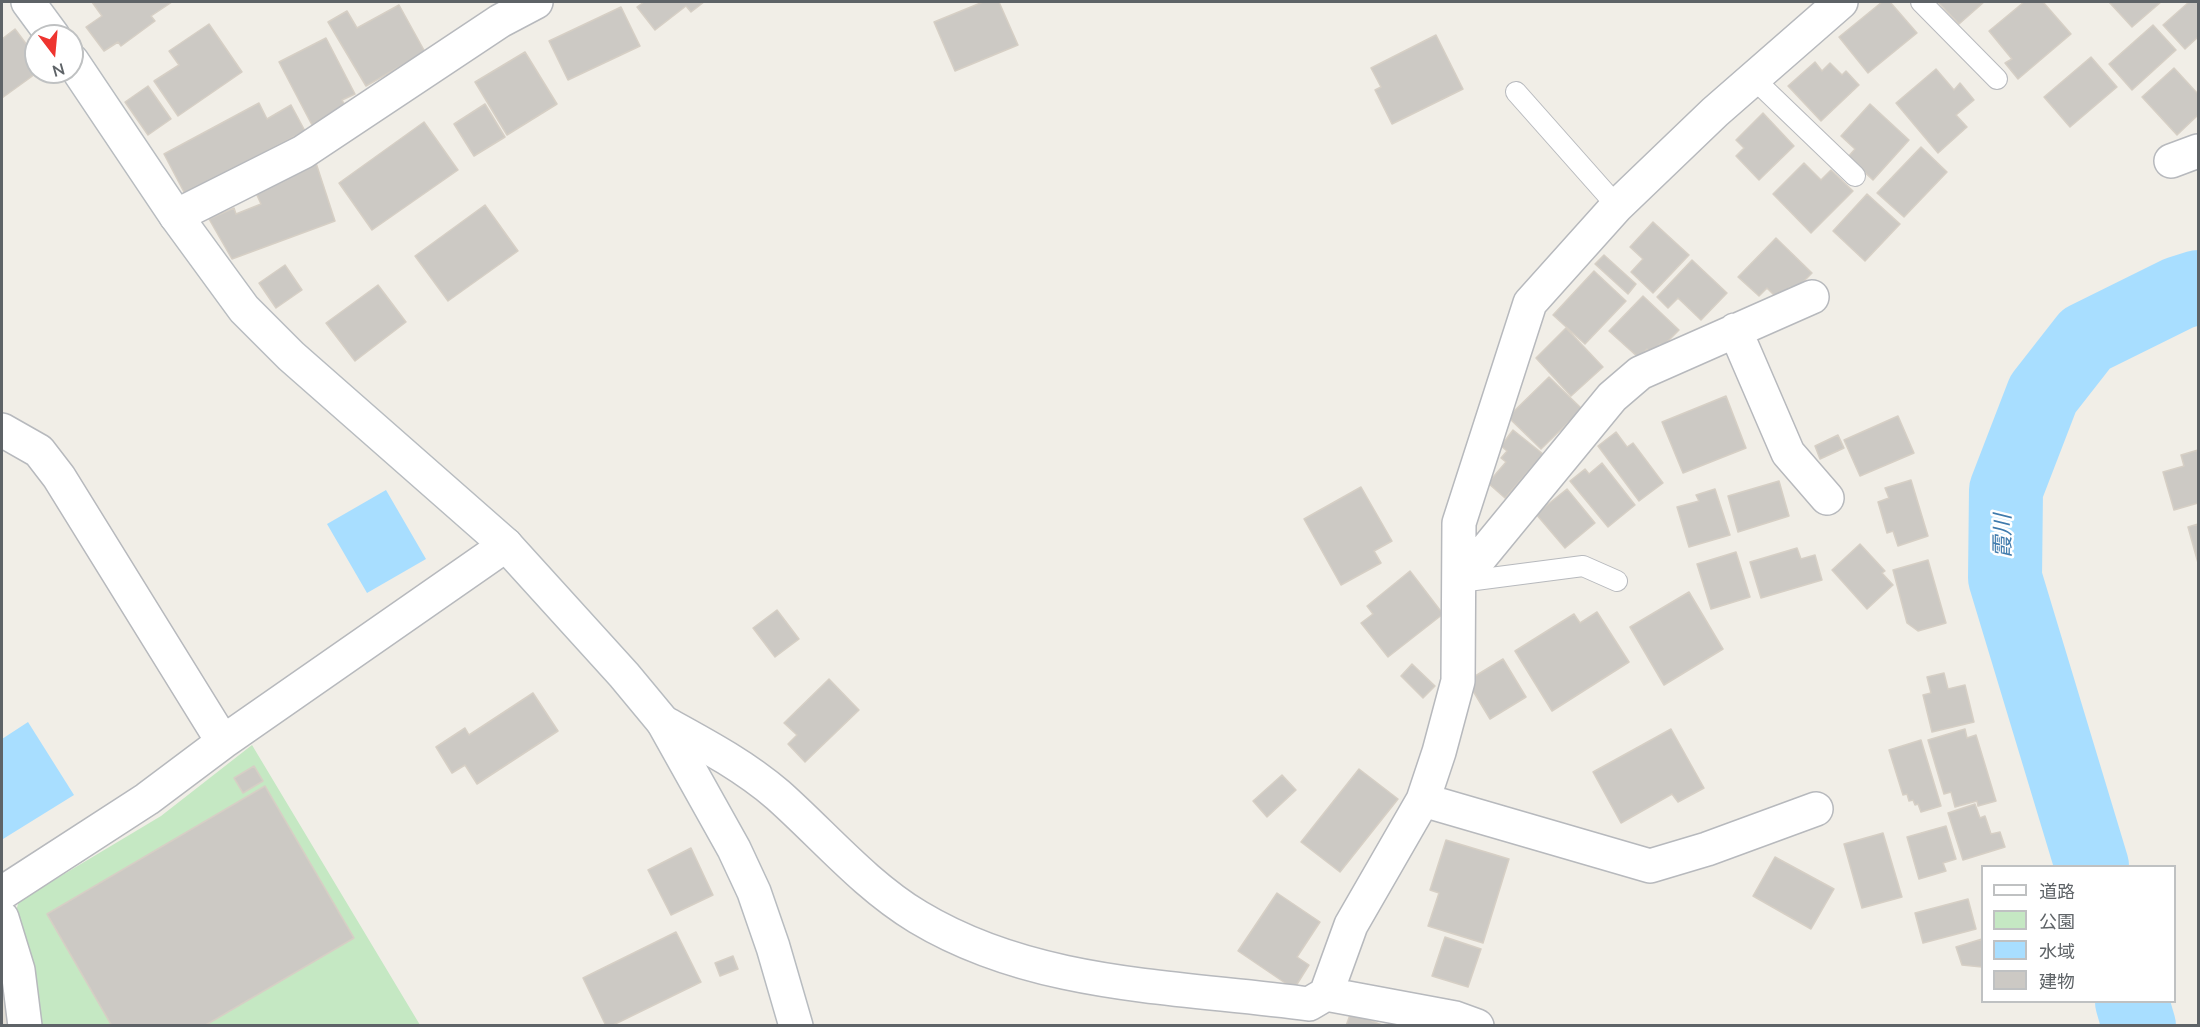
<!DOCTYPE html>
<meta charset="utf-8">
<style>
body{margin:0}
#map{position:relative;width:2200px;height:1027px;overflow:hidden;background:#f1eee7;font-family:"Nunito Sans","Noto Sans JP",sans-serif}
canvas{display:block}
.frame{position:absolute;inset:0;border:3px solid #5e6367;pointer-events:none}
.legend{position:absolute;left:1981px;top:865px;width:195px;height:138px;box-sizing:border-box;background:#fff;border:2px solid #bfc1c2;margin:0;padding:8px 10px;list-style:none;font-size:18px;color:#5e6367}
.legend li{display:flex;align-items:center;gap:12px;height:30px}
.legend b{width:30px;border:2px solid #bfc1c2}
.north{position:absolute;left:24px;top:24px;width:60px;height:60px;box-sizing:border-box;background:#fff;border:2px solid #bfc1c2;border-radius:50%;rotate:164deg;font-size:16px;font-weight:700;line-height:24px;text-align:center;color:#5e6367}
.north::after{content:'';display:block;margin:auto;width:21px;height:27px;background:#ee342f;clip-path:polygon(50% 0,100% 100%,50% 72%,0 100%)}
</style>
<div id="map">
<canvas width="2200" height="1027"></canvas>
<div class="frame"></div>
<ul class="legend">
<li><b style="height:8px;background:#fff"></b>道路</li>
<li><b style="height:16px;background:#c5e8c3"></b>公園</li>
<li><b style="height:16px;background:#a8deff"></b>水域</li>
<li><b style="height:16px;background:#ccc9c4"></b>建物</li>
</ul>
<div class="north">N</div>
</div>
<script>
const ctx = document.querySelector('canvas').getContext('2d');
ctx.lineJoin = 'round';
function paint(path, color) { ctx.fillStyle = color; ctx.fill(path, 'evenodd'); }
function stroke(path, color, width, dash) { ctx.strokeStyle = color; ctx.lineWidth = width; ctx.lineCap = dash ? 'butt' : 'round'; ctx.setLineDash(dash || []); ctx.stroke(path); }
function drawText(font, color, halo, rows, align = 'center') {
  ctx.font = font + ' "Nunito Sans","Noto Sans JP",sans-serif'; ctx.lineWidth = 5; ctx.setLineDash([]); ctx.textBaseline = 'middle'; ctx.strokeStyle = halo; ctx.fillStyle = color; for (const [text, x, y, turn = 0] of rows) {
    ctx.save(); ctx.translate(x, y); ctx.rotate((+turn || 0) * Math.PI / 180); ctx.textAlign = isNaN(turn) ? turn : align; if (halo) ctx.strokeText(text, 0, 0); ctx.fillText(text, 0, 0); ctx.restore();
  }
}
const education = new Path2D(`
 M 2,962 L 11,1025 L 2,1025 Z`);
const green = new Path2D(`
 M 252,745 L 420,1025 L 41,1025 L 15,914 L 19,901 L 161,816 Z`);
const water = new Path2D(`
 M 386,490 L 426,559 L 367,593 L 327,524 Z
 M 28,722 L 74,795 L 3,839 L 2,836 L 2,739 Z`);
const river = new Path2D(`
 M 2092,866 L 2005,578 L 2006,490 L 2043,394 L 2086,339 L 2179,293 L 2198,287
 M 2132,1002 L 2139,1026`);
const building = new Path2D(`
 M 92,2 L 172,2 L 151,16 L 155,21 L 121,46 L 118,42 L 104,51 L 86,27 L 102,16 Z
 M 644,2 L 704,2 L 691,12 L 686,6 L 655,30 L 637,7 Z
 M 983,2 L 999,2 L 1018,45 L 955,71 L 934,22 Z
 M 1882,2 L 1890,2 L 1917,33 L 1868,73 L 1839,37 Z
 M 1938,2 L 1984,2 L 1959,24 Z
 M 2024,2 L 2043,2 L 2071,34 L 2018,79 L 2005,63 L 2012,59 L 1989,31 Z
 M 2109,2 L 2161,2 L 2132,27 Z
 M 2189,2 L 2198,2 L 2198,37 L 2185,49 L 2163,25 Z
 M 399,5 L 425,52 L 366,86 L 328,22 L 347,11 L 357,28 Z
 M 621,7 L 640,46 L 568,80 L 549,41 Z
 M 209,24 L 242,72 L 178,116 L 154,81 L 179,65 L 169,51 Z
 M 2153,25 L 2176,50 L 2132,90 L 2109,64 Z
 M 15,29 L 36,57 L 36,72 L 38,72 L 2,98 L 2,39 Z
 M 1436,35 L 1463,89 L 1392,124 L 1375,90 L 1381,87 L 1371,68 Z
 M 326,38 L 355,94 L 342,100 L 346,107 L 312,125 L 279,62 Z
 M 525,52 L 557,104 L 507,135 L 475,82 Z
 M 2091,57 L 2117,87 L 2070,127 L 2044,97 Z
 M 1815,62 L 1822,71 L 1830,63 L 1842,75 L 1846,71 L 1859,85 L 1821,121 L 1788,86 Z
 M 2174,68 L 2198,94 L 2198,115 L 2177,135 L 2142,97 Z
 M 1936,69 L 1954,90 L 1960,83 L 1974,100 L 1956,115 L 1967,127 L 1938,153 L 1896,103 Z
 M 148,86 L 171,119 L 148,135 L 125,102 Z
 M 259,103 L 267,119 L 291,105 L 305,131 L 185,194 L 164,154 Z
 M 485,104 L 505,137 L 474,156 L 454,124 Z
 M 1870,104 L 1909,140 L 1873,180 L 1848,157 L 1855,149 L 1841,136 Z
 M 1763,113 L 1794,146 L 1759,180 L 1736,156 L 1744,148 L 1736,140 Z
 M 424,122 L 458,170 L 372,230 L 339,183 Z
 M 1921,147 L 1947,172 L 1904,217 L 1877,193 Z
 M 316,163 L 335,221 L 232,259 L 209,219 L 234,208 L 236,214 L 261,204 L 256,193 Z
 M 1804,163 L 1821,180 L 1831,170 L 1853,191 L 1811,233 L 1773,194 Z
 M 1867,194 L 1900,224 L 1865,261 L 1833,231 Z
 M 485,205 L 518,251 L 448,301 L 415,256 Z
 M 1653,222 L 1689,255 L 1653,293 L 1631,272 L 1643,259 L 1630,247 Z
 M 1776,238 L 1812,273 L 1794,291 L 1790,287 L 1778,299 L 1767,288 L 1759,296 L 1738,277 Z
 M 1604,255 L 1636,284 L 1628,294 L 1595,264 Z
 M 1692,260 L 1727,293 L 1701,320 L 1678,298 L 1668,308 L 1657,297 Z
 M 285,265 L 302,290 L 276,308 L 259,283 Z
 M 1594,271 L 1626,301 L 1585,344 L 1553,315 Z
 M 378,285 L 406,322 L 355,361 L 326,323 Z
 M 1643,296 L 1679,330 L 1663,346 L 1660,344 L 1651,353 L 1647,349 L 1639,358 L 1609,331 Z
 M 1566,328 L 1603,367 L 1571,396 L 1536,358 Z
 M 1549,377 L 1582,409 L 1541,449 L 1508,417 Z
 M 1726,396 L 1746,448 L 1683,473 L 1662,422 Z
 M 1898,416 L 1914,453 L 1860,476 L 1844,440 Z
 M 1513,430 L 1543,454 L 1505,498 L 1488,483 L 1506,462 L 1501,458 L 1507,451 L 1501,446 Z
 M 1616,432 L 1627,447 L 1633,443 L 1663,483 L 1639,501 L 1598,446 Z
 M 1838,435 L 1844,448 L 1820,459 L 1815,446 Z
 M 2198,450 L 2198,503 L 2174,510 L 2163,472 L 2184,466 L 2181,455 Z
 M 1602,463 L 1635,505 L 1608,527 L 1570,481 L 1585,469 L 1589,474 Z
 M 1911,480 L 1928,536 L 1898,546 L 1893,531 L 1887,533 L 1878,502 L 1889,498 L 1885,488 Z
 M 1779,481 L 1789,516 L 1738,532 L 1728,496 Z
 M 1361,487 L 1392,541 L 1374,551 L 1381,563 L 1341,585 L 1304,519 Z
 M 1567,489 L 1595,523 L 1565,548 L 1536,514 Z
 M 1715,489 L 1730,535 L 1689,547 L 1677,507 L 1699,501 L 1696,495 Z
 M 2198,524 L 2198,563 L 2188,527 Z
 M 1860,544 L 1885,571 L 1882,573 L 1893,585 L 1867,609 L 1832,570 Z
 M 1797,548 L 1801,559 L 1815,555 L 1822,580 L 1761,598 L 1750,562 Z
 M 1736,552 L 1750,597 L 1711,609 L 1697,564 Z
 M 1928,560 L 1946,623 L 1918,631 L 1907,623 L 1893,570 Z
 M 1410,571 L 1443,614 L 1388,657 L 1361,623 L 1373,614 L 1367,606 Z
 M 1689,592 L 1723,649 L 1664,685 L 1630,627 Z
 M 777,610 L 799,639 L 775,657 L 753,628 Z
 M 1597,612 L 1629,662 L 1552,711 L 1515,651 L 1574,614 L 1580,623 Z
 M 1503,659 L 1526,697 L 1490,719 L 1467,681 Z
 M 1412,664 L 1435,686 L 1423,698 L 1401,676 Z
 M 1944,673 L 1948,689 L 1965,685 L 1974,722 L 1932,732 L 1923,695 L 1931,693 L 1927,677 Z
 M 829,679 L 859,710 L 805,762 L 788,744 L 797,735 L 784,723 Z
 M 533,693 L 558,731 L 477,784 L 465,765 L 452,773 L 436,747 L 465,728 L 469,735 Z
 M 1671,729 L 1704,788 L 1678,802 L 1672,794 L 1621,823 L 1593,772 Z
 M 1965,729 L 1967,738 L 1976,735 L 1996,801 L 1978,806 L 1977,801 L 1955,807 L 1951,792 L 1944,794 L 1928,740 Z
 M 1921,740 L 1941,806 L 1921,812 L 1918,804 L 1915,805 L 1913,800 L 1909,801 L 1907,794 L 1903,795 L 1889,750 Z
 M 254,766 L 263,781 L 243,793 L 234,778 Z
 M 1359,769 L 1398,799 L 1340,872 L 1301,842 Z
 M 1282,775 L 1296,790 L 1267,817 L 1253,801 Z
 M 265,786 L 354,938 L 204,1026 L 112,1026 L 47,914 Z
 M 1975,804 L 1980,818 L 1985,816 L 1991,834 L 2000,832 L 2005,847 L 1963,860 L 1948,813 Z
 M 1946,826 L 1956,859 L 1943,863 L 1946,871 L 1919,879 L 1907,837 Z
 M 1883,833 L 1902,897 L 1862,908 L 1844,844 Z
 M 1446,840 L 1509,859 L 1483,943 L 1428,926 L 1439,893 L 1430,890 Z
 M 691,848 L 713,895 L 671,915 L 648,870 Z
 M 1775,857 L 1834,889 L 1811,929 L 1753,896 Z
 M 1277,893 L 1320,922 L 1297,957 L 1309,965 L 1294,989 L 1238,951 Z
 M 1968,899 L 1976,929 L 1923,943 L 1915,913 Z
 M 676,932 L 701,982 L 611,1026 L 606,1026 L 583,978 Z
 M 1445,937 L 1481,949 L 1468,987 L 1432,976 Z
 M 1982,939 L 1982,967 L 1962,965 L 1956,947 Z
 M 733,956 L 738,969 L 720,976 L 715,963 Z
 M 1351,1012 L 1384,1026 L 1346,1026 Z`);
const lane = new Path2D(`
 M 1921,2 L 1997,79
 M 1754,79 L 1855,176
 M 1516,92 L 1617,206
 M 1460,582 L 1583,566 L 1617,581`);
const street = new Path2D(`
 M 2171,161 L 2198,151
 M 176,216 L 303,152 L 500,21 L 536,2
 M 1735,330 L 1788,453 L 1827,498
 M 2,430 L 39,451 L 59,477 L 223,742
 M 1460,582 L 1612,397 L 1640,373 L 1812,297
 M 663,722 C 703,744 743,765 778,795 C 824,836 865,885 918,917 C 1036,988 1177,986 1309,1004 L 1326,994 L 1455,1018 L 1477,1026
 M 1423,800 L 1650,866 L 1707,849 L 1816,809
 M 2,893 L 147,799 L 223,742 L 506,545
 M 2,918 L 18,970 L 25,1026
 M 1326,994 L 1351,925 L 1423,800 L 1439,752 L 1458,681 L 1459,523 L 1530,303 L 1617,206 L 1715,112 L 1841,2`);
const secondary = new Path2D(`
 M 28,2 L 53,36
 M 72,61 L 176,216 L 244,309 L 291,356 L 506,545 L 624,675 L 663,722 L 734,849 L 754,892 L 773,947 L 796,1026`);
const waterNames = [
 ["霞川",2005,536,-90]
];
paint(education, '#e1ddd5');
paint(green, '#c5e8c3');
paint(water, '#a8deff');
stroke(river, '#a8deff', 74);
paint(building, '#ccc9c4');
stroke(building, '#d6cfc5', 1.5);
stroke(lane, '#b7b9bd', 22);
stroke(street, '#b7b9bd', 36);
stroke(secondary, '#b8bcc0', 36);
stroke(lane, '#fff', 20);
stroke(street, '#fff', 33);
stroke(secondary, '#fff', 33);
drawText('italic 22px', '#3e7aac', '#fff', waterNames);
</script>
